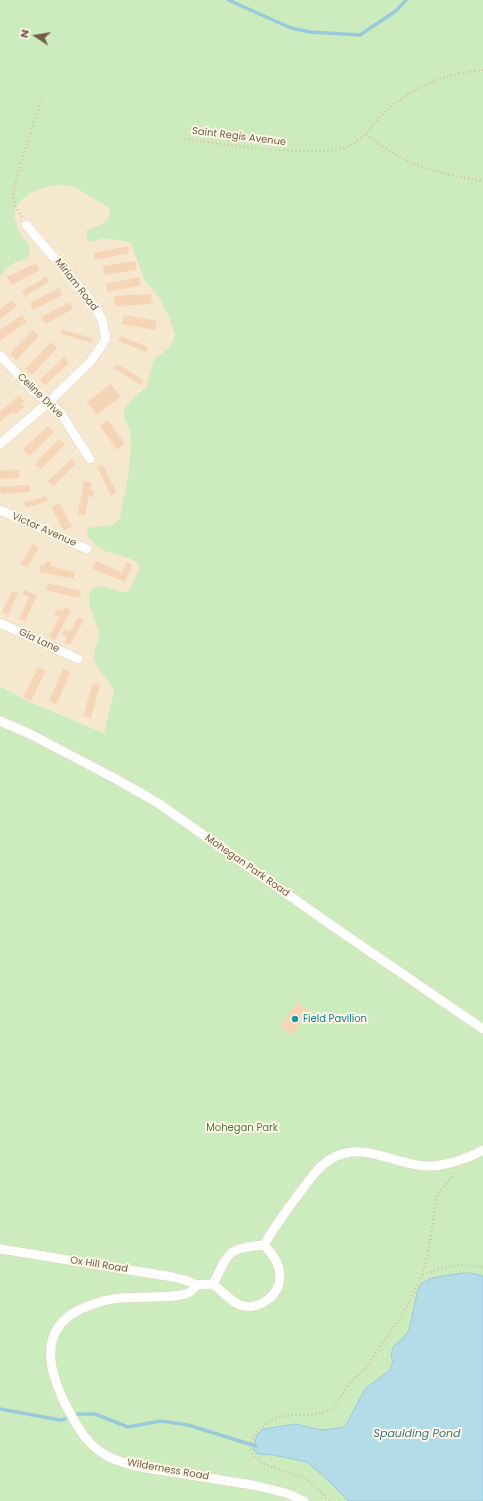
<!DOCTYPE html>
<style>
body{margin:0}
#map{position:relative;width:483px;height:1501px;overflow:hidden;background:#fef5e0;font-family:Poppins,sans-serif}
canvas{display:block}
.north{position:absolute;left:16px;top:16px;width:40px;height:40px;-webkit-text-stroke:3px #fff8e8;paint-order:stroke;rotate:282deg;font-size:11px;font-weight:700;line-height:16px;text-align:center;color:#765c46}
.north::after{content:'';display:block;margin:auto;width:14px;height:18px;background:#765c46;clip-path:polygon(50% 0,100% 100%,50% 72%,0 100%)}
</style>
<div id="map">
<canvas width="483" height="1501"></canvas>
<div class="north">N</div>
</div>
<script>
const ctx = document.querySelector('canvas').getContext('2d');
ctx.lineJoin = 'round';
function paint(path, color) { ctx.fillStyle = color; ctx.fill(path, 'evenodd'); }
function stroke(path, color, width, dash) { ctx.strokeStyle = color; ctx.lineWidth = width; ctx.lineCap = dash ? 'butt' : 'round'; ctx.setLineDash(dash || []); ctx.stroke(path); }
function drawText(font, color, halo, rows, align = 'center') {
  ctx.font = font + ' Poppins,sans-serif'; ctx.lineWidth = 4; ctx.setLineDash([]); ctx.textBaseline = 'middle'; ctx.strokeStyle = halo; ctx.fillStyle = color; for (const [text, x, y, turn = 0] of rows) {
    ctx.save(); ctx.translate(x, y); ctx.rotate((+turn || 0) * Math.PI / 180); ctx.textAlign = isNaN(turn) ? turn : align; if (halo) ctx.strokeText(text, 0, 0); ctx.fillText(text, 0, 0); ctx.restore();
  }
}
const residential = new Path2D(`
 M 75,164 L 142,220 L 186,323 L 145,564 L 104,733 L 25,700 L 0,686 L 0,199 Z`);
const green = new Path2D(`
 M 0,0 L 483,0 L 483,1501 L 0,1501 L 0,686 L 25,700 L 104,733 L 114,691 C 111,679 98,673 95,661 C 92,652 99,643 99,634 C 98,622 78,593 97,587 C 108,583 118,596 129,591 C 132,584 141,572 139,565 C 137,558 111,554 105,551 C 100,549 96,546 93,542 C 89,538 86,534 87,528 L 113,525 L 120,518 L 128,477 L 131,445 L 130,431 L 124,416 L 124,410 L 128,404 L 147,386 L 154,360 L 170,347 L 175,335 L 169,316 L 158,296 L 144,279 L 131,243 C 125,241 107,238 101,239 C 96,240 94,243 88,241 L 86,231 C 97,225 111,225 110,208 C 97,202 86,192 73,187 C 54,180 9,194 15,220 C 16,224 18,230 20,234 C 24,240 32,244 30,252 C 28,262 17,260 11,265 C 7,267 3,272 0,276 Z`);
const water = new Path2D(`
 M 463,1273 L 470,1273 L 483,1276 L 483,1501 L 348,1501 L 330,1482 L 307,1462 L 273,1455 L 258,1454 L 254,1451 L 253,1448 L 257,1435 L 263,1429 L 295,1424 L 322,1430 L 345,1427 L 365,1389 L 390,1370 L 393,1362 L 391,1355 L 393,1347 L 405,1336 L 409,1330 L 418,1289 L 422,1283 L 432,1278 Z`);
const stream = new Path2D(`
 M 228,0 L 291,28 L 310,32 L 360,35 L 397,10 L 406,0
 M 0,1409 L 60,1420 L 65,1419
 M 78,1414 L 95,1414 L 128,1427 L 161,1421 L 188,1425 L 256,1446`);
const building = new Path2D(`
 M 128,246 L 129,253 L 95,260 L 94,253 Z
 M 135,261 L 137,270 L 104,275 L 103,266 Z
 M 36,263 L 40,270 L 11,285 L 7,277 Z
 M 46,277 L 49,282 L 25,296 L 22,291 Z
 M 139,277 L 141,285 L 107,292 L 106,284 Z
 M 59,288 L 62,295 L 33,310 L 30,303 Z
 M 151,294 L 152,304 L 115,306 L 114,296 Z
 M 12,300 L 17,306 L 0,319 L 0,309 Z
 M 70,302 L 73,309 L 45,324 L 41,317 Z
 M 22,315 L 27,322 L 0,341 L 0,330 Z
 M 124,315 L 157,321 L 155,330 L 122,324 Z
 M 33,330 L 39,336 L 16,360 L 10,354 Z
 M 62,330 L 93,338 L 92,343 L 61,334 Z
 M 120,336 L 148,347 L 146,352 L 118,341 Z
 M 51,342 L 57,348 L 32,375 L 25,369 Z
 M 64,357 L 69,363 L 45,385 L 40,380 Z
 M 117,364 L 143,380 L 141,385 L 114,368 Z
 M 111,384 L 121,397 L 97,415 L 87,402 Z
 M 19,395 L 24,401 L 21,403 L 24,407 L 16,414 L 13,411 L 0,422 L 0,412 Z
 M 108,420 L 125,444 L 117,450 L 100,426 Z
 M 48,426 L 54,432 L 29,456 L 23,449 Z
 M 59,439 L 65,444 L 41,469 L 35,464 Z
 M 71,459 L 76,464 L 53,486 L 48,481 Z
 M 103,465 L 117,493 L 111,496 L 97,467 Z
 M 19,470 L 19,478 L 0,479 L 0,471 Z
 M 84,481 L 92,482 L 90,490 L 94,491 L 93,497 L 89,496 L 85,516 L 78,514 Z
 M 30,485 L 30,492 L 1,494 L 0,487 Z
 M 46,496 L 48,501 L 26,508 L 24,502 Z
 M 59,503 L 72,526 L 64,531 L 51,507 Z
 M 33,544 L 39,548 L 27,567 L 21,564 Z
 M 46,561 L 51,562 L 50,566 L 75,572 L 73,579 L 39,572 L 41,564 L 45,565 Z
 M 96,561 L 122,572 L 126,562 L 132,565 L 125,582 L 93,569 Z
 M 48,583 L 81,591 L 79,598 L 46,590 Z
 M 25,590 L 37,595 L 25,621 L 19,619 L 29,597 L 23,594 Z
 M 12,591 L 18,593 L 8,615 L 2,612 Z
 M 64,607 L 71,610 L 55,640 L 49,637 L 59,617 L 54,615 L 58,608 L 63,611 Z
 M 78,617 L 84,620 L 70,645 L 64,642 L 67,637 L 62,634 L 65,629 L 70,632 Z
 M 38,667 L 46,671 L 31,701 L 23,697 Z
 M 63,669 L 70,672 L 57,704 L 49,701 Z
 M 93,683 L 100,685 L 91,718 L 83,716 Z
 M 297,1002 L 309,1010 L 293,1035 L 280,1027 Z`);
const path = new Path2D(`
 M 366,135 C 377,142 388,151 400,157 C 425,171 455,176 483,181
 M 184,139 C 224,144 264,151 304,151 C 319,151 333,152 346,147 C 365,139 369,128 382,115 C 409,88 446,73 483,70
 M 22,217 L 16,207 L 13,194 L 17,175 L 42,97
 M 422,1275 L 429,1248 L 437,1195 L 451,1178 L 454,1172
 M 329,1501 L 314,1485 L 305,1478 L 272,1467 L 261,1462 L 252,1454 L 250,1448 L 252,1440 L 255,1434 L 268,1422 L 275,1418 L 289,1415 L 313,1415 L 329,1410 L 338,1401 L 351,1381 L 364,1370 L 407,1307 L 422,1275 L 446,1267 L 462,1265 L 483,1267`);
const minor = new Path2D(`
 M 0,355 L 33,391 L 49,402 L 60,412 L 90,459
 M 0,444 L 49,402 L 91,361 L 106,339 L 102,319 L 88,297 L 26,225
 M 0,510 L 87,549
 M 0,623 L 78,659
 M 0,721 L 30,734 L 116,779 L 158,803 L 334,927 L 483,1029
 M 264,1245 C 274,1227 286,1211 298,1195 C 308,1182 317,1167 331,1159 C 362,1140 393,1164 425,1166 C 443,1167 467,1159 483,1150
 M 0,1249 L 173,1277 L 188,1281 L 197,1285
 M 213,1284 C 229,1253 226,1248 264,1245 C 272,1253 280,1264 280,1277 C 279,1296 259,1311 240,1305 C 230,1301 222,1291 213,1284 L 197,1285 C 194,1288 192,1292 188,1293 C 173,1299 139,1296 121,1298 C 108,1299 95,1303 83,1308 C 28,1332 55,1389 78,1427 C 95,1455 115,1462 146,1468 L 253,1485 L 286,1493 L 304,1501`);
const markers = [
 [295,1019,4,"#0f9aa8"]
];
const streetNames = [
 ["Saint Regis Avenue",239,137,7],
 ["Miriam Road",76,285,52],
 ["Celine Drive",40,396,44],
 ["Victor Avenue",44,530,24],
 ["Gia Lane",39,641,25],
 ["Mohegan Park Road",247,866,35],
 ["Ox Hill Road",99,1265,9],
 ["Wilderness Road",168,1470,10]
];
const cultureNames = [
 ["Field Pavilion",303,1019]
];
const parkNames = [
 ["Mohegan Park",242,1128]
];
const waterNames = [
 ["Spaulding Pond",417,1434]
];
paint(residential, '#f6e8ce');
paint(green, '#ccecbe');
paint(water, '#b3dbe8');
stroke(water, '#99cadb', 1);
stroke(stream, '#99cadb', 3.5);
paint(building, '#f5d5b6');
stroke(minor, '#e2d2bb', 10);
stroke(path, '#dab899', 2, [1, 3]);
stroke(minor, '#fff', 9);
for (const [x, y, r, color] of markers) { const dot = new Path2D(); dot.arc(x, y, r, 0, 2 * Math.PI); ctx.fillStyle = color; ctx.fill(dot); stroke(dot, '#fff8e8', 1.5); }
drawText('10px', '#765c46', '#fff8e8', streetNames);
drawText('10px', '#0d838f', '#fff8e8', cultureNames, 'left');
drawText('10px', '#4a7d3d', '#fff8e8', parkNames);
drawText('italic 11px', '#3e778b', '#fff8e8', waterNames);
</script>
